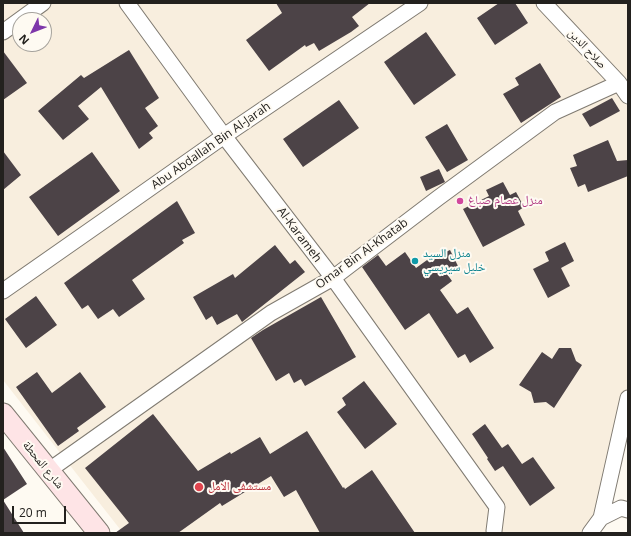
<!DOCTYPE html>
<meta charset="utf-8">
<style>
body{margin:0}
#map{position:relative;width:631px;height:536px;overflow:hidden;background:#fefaf2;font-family:"Open Sans",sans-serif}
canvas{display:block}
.frame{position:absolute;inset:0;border:4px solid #23211e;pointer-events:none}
.north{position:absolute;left:12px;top:12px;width:40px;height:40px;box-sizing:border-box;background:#fefaf2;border:1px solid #a6a39d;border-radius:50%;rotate:227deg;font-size:11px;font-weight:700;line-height:16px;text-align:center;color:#23211e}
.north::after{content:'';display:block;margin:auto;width:14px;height:18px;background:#7e37aa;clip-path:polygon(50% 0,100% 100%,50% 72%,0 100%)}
.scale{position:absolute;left:12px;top:506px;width:54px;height:18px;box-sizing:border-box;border:2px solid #23211e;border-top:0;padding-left:5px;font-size:12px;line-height:14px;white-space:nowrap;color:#23211e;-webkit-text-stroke:3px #fefaf2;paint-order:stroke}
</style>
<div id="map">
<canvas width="631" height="536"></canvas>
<div class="frame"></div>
<div class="north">N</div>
<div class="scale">20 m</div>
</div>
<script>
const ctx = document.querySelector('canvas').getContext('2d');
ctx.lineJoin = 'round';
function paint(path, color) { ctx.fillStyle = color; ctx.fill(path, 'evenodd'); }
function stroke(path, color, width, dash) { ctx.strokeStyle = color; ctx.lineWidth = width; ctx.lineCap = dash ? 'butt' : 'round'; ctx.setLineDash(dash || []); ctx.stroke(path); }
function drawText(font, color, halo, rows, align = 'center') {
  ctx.font = font + ' "Open Sans","Noto Naskh Arabic",sans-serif'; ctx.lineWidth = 4; ctx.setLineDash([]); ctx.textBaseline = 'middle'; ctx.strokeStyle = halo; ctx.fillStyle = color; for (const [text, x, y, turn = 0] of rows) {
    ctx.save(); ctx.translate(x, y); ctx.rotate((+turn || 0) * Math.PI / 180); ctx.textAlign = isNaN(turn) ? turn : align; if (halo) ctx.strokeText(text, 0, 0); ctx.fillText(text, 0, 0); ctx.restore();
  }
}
const built = new Path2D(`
 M 3,3 L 628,3 L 628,410 L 592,533 L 123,533 L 3,380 ZM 20,20 L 44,20 L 44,44 L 20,44 Z`);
const building = new Path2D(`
 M 276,3 L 370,3 L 352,17 L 359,26 L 351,32 L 319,51 L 314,43 L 306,47 L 305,45 L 269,71 L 246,40 L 282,13 Z
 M 499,3 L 515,3 L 528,23 L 495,45 L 477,18 Z
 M 426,32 L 456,75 L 414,105 L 384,62 Z
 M 129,50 L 159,98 L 145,108 L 158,126 L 149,133 L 153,138 L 139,149 L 101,87 L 78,106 L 89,119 L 63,140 L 38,111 L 81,75 L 84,78 Z
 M 3,51 L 27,83 L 3,100 Z
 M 540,63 L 561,97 L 521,123 L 503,94 L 519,85 L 515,78 Z
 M 612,98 L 620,111 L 590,127 L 582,114 Z
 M 339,100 L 359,128 L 303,167 L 283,139 Z
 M 447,124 L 468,160 L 447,172 L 425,137 Z
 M 608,140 L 617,161 L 628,160 L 628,176 L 588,192 L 585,184 L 578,187 L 570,168 L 577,166 L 573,155 Z
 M 3,151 L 21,175 L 3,190 Z
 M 92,152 L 120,191 L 58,236 L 29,197 Z
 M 439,169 L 445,182 L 426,191 L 420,177 Z
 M 503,182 L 510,195 L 516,192 L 524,207 L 518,211 L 525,225 L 483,247 L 463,209 L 489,196 L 486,190 Z
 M 177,201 L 195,233 L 182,240 L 184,243 L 132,280 L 145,299 L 119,317 L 113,309 L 98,319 L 88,305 L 82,309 L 64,283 Z
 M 565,242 L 574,261 L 561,268 L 570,286 L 548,298 L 533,269 L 549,261 L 545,252 Z
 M 275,245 L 290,264 L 295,260 L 305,272 L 242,322 L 237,314 L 217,325 L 212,316 L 206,320 L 193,297 L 233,274 L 235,278 Z
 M 450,250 L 459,268 L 447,274 L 452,281 L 440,290 L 457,314 L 468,307 L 494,348 L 470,363 L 465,354 L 458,358 L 429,313 L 405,330 L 362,267 L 378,255 L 386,266 L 405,252 L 416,268 L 434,255 L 435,257 Z
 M 36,296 L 57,325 L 26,348 L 5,319 Z
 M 321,297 L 356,357 L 305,386 L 301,379 L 294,383 L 289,373 L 276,381 L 251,338 L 263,330 Z
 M 559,348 L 571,348 L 576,361 L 582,365 L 554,408 L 546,402 L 534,403 L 531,392 L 519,385 L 542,352 L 552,359 Z
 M 37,372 L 52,393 L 80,372 L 106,407 L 77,428 L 79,431 L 58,446 L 16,387 Z
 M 364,381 L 397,424 L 365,449 L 337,412 L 346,405 L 342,398 Z
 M 153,414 L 198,471 L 230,452 L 231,454 L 260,437 L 270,454 L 307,431 L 343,488 L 344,487 L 345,489 L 372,470 L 415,533 L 320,533 L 296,490 L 284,497 L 271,476 L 222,506 L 220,503 L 178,533 L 115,533 L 129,523 L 85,468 Z
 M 485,424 L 502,448 L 508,444 L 522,464 L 533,457 L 555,488 L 530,506 L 503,466 L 495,471 L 487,459 L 488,458 L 472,434 Z
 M 3,447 L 27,484 L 3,500 Z
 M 3,500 L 24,533 L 3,533 Z`);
const street = new Path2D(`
 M 127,3 L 224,136 L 333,278 L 497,507 L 494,531
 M 544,3 L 619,83 L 628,96
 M 3,32 L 43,3
 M 3,291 L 109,217 L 224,136 L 420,3
 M 48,471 L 271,313 L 333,278 L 438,198 L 555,112 L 619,83
 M 601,518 L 621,508 L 628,510
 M 590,533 L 601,518 L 628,398`);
const secondary = new Path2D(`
 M 3,414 L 99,533`);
const markers = [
 [460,201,4,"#d1479c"],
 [415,261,4,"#0f9aa8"],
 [199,487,5,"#e0444e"]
];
const streetNames = [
 ["صلاح الدين",587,49,47],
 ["Abu Abdallah Bin Al-Jarah",211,146,-35],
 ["Al-Karameh",299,235,53],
 ["Omar Bin Al-Khatab",362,254,-36],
 ["شارع المحطة",43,465,51]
];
const hotelNames = [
 ["منزل عصام صباغ",468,201]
];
const cultureNames = [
 ["منزل السيد",423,254],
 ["خليل سيريسي",423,268]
];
const healthNames = [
 ["مستشفى الامل",208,487]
];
paint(built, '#f8eede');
paint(building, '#4c4347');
stroke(street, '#807b72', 17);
stroke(secondary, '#807b72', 23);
stroke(street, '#fff', 15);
stroke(secondary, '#fee4e6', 21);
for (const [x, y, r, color] of markers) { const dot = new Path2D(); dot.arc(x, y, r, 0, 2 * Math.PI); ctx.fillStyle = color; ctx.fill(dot); stroke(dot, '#fefaf2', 1.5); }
drawText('12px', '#23211e', '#fefaf2', streetNames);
drawText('12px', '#b23c85', '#fefaf2', hotelNames, 'left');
drawText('12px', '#0d838f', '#fefaf2', cultureNames, 'left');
drawText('12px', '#be3a42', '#fefaf2', healthNames, 'left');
</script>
